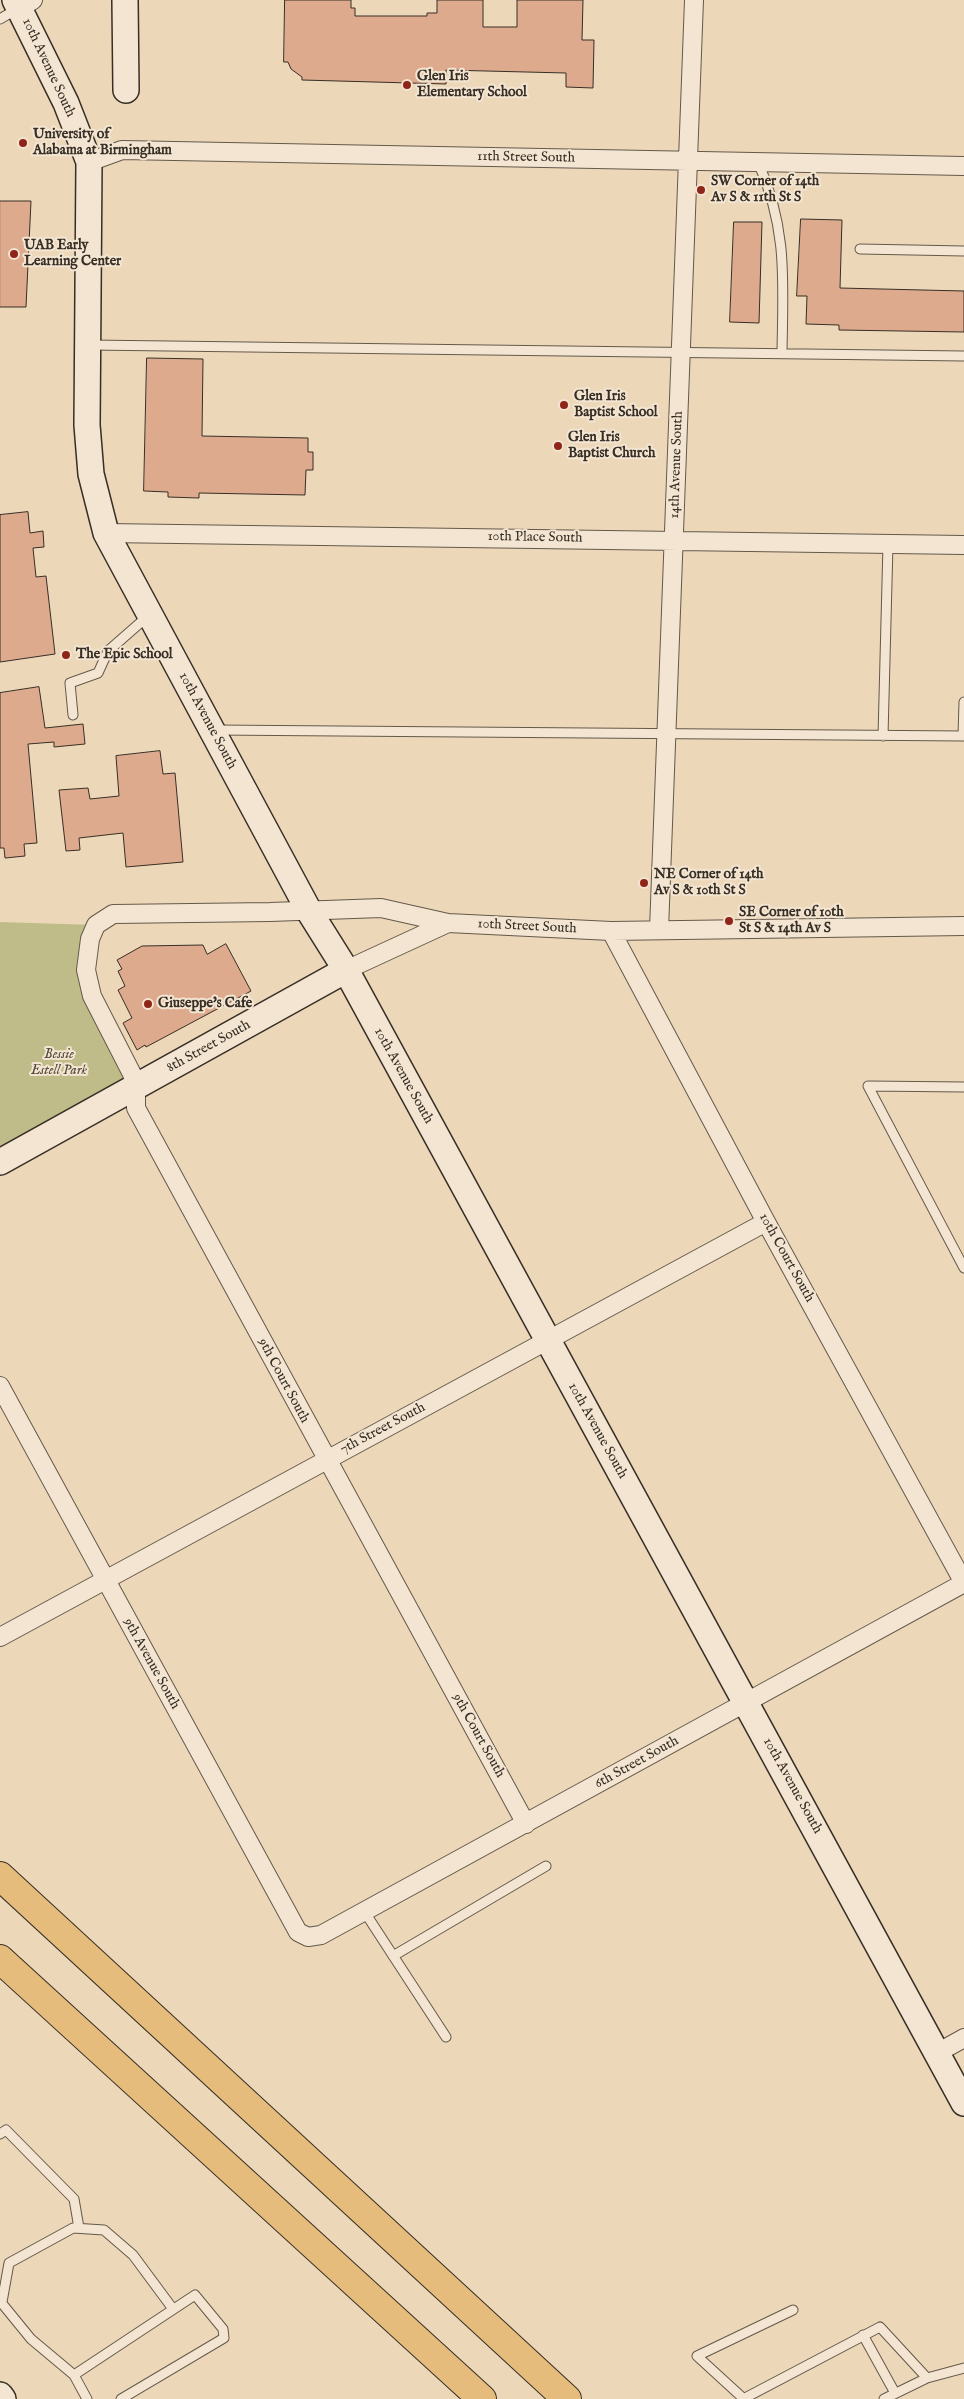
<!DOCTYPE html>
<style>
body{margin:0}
canvas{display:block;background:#ecd7b9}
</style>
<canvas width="964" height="2399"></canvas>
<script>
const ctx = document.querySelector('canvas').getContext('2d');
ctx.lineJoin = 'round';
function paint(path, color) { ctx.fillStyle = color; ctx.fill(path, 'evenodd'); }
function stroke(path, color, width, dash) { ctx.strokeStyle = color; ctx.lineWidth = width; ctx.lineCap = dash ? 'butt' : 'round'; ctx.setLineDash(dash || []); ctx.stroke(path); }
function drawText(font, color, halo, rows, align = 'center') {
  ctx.font = font + ' "IM FELL English",serif'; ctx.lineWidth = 4; ctx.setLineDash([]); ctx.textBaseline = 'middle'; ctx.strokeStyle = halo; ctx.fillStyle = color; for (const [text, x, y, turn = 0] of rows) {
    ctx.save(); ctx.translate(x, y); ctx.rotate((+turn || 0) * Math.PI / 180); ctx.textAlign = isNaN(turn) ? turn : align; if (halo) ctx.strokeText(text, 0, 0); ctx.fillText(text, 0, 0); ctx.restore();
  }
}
const green = new Path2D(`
 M 0,922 L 96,925 L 92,996 L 136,1088 L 0,1162 Z`);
const building = new Path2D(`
 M 285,0 L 351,0 L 351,8 L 355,8 L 355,16 L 427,16 L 427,13 L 437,13 L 437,0 L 483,0 L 483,27 L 517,27 L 517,0 L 583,0 L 582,40 L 594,40 L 593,88 L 566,87 L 566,73 L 446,70 L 446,84 L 302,80 L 302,77 L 291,69 L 288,62 L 284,62 Z
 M 0,201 L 31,201 L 26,307 L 0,307 Z
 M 801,219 L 842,220 L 840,288 L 964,291 L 964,332 L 839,330 L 839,325 L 806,324 L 807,296 L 797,296 Z
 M 734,222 L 762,222 L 759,323 L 730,322 Z
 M 147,358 L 203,359 L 202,436 L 308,438 L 308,452 L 313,452 L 313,470 L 306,470 L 305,495 L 199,493 L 199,498 L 168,497 L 168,492 L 144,491 Z
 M 28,512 L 30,533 L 43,531 L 44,547 L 33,548 L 36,577 L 46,576 L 55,654 L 0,662 L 0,515 Z
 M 39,687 L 45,728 L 83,724 L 85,744 L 54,747 L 54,742 L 28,744 L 37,843 L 24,844 L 25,856 L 5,858 L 4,848 L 0,848 L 0,693 Z
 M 160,751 L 163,774 L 175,773 L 183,862 L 126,867 L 123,833 L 79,838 L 80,850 L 66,851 L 59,790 L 88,788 L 90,799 L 119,796 L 116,756 Z
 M 226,944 L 251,991 L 146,1047 L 145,1045 L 137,1050 L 123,1023 L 132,1018 L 118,990 L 125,986 L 118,971 L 122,969 L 117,960 L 142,946 L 203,945 L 207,954 Z`);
const lane = new Path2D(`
 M 0,19 L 17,9
 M 758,162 C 788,229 783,282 782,353
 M 860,249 L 964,251
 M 89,345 L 964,356
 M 73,715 L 70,683 L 98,673 L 108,651 L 148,616
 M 214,730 L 964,736
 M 883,736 L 888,544
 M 963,736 L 964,702
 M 964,1087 L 868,1086 L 964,1268
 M 364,1911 L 446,2037
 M 393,1956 L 546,1866
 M 0,2134 L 6,2130 L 74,2199 L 79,2228
 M 0,2301 L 31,2339 L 74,2375 L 195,2295 L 223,2329 L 224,2338 L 121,2399
 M 2,2302 L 9,2263 L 73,2228 L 104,2230 L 133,2255 L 173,2309
 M 863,2335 L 895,2393
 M 74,2375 L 87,2399
 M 743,2399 L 880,2327 L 927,2378
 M 744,2399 L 697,2356 L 793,2310
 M 884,2399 L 927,2378 L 964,2368`);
const street = new Path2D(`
 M 20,8 L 33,0
 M 89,162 L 122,150 L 964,166
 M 106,533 L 964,545
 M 659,930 L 694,0
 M 611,931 L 766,1222 L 964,1583
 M 346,970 L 448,923
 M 0,1386 L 298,1932 L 308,1937 L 321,1935 L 964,1583
 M 0,1637 L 766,1222
 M 526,1824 L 136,1108 L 136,1088 L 132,1074 L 92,996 L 86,970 L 90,939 L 96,925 L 113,914 L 270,912 L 381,908 L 448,923 L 611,931 L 964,926
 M 937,2053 L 964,2038`);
const secondary = new Path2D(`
 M 15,0 L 66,103 L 89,162 L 87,425 L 91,474 L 106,533 L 309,911 L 346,970 L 964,2103
 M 125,0 L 126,90
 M 0,1162 L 346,970
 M 0,2395 L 3,2399`);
const highway = new Path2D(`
 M 0,1876 L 567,2399
 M 0,1959 L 482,2399`);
const markers = [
 [407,85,5,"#8f2418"],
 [23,143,5,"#8f2418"],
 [701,190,5,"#8f2418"],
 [14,254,5,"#8f2418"],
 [564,405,5,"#8f2418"],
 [558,446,5,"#8f2418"],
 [66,655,5,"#8f2418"],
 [644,883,5,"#8f2418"],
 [729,921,5,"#8f2418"],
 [148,1004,5,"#8f2418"]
];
const streetNames = [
 ["10th Avenue South",48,68,65],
 ["11th Street South",526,158,1],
 ["14th Avenue South",677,465,-88],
 ["10th Place South",535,538,1],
 ["10th Avenue South",207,721,62],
 ["10th Street South",527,927,3],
 ["8th Street South",209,1047,-29],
 ["10th Avenue South",403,1076,61],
 ["10th Court South",786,1258,61],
 ["9th Court South",283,1381,62],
 ["7th Street South",383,1429,-28],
 ["10th Avenue South",597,1431,61],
 ["9th Avenue South",151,1664,61],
 ["9th Court South",478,1736,61],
 ["6th Street South",637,1763,-29],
 ["10th Avenue South",792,1786,61]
];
const poiNames = [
 ["Glen Iris",417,77],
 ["Elementary School",417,93],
 ["University of",33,135],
 ["Alabama at Birmingham",33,151],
 ["SW Corner of 14th",711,182],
 ["Av S & 11th St S",711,198],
 ["UAB Early",24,246],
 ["Learning Center",24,262],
 ["Glen Iris",574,397],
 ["Baptist School",574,413],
 ["Glen Iris",568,438],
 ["Baptist Church",568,454],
 ["The Epic School",76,655],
 ["NE Corner of 14th",654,875],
 ["Av S & 10th St S",654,891],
 ["SE Corner of 10th",739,913],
 ["St S & 14th Av S",739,929],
 ["Giuseppe's Cafe",158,1004]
];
const parkNames = [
 ["Bessie",59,1055],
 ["Estell Park",59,1071]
];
paint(green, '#c0bc8a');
paint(building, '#deaa8d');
stroke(building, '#372f25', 1);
stroke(lane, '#64594a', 11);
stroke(street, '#64594a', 20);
stroke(secondary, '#372f25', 28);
stroke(highway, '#372f25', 30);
stroke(lane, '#f3e5d2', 9);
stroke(street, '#f3e5d2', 18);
stroke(secondary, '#f3e5d2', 25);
stroke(highway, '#e6bc7c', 28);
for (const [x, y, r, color] of markers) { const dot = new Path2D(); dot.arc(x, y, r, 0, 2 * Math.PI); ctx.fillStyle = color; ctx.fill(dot); stroke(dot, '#f3e5d2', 2); }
drawText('14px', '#372f25', '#f3e5d2', streetNames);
drawText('bold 14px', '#372f25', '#f3e5d2', poiNames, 'left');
drawText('italic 14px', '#524b39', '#f3e5d2', parkNames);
</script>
